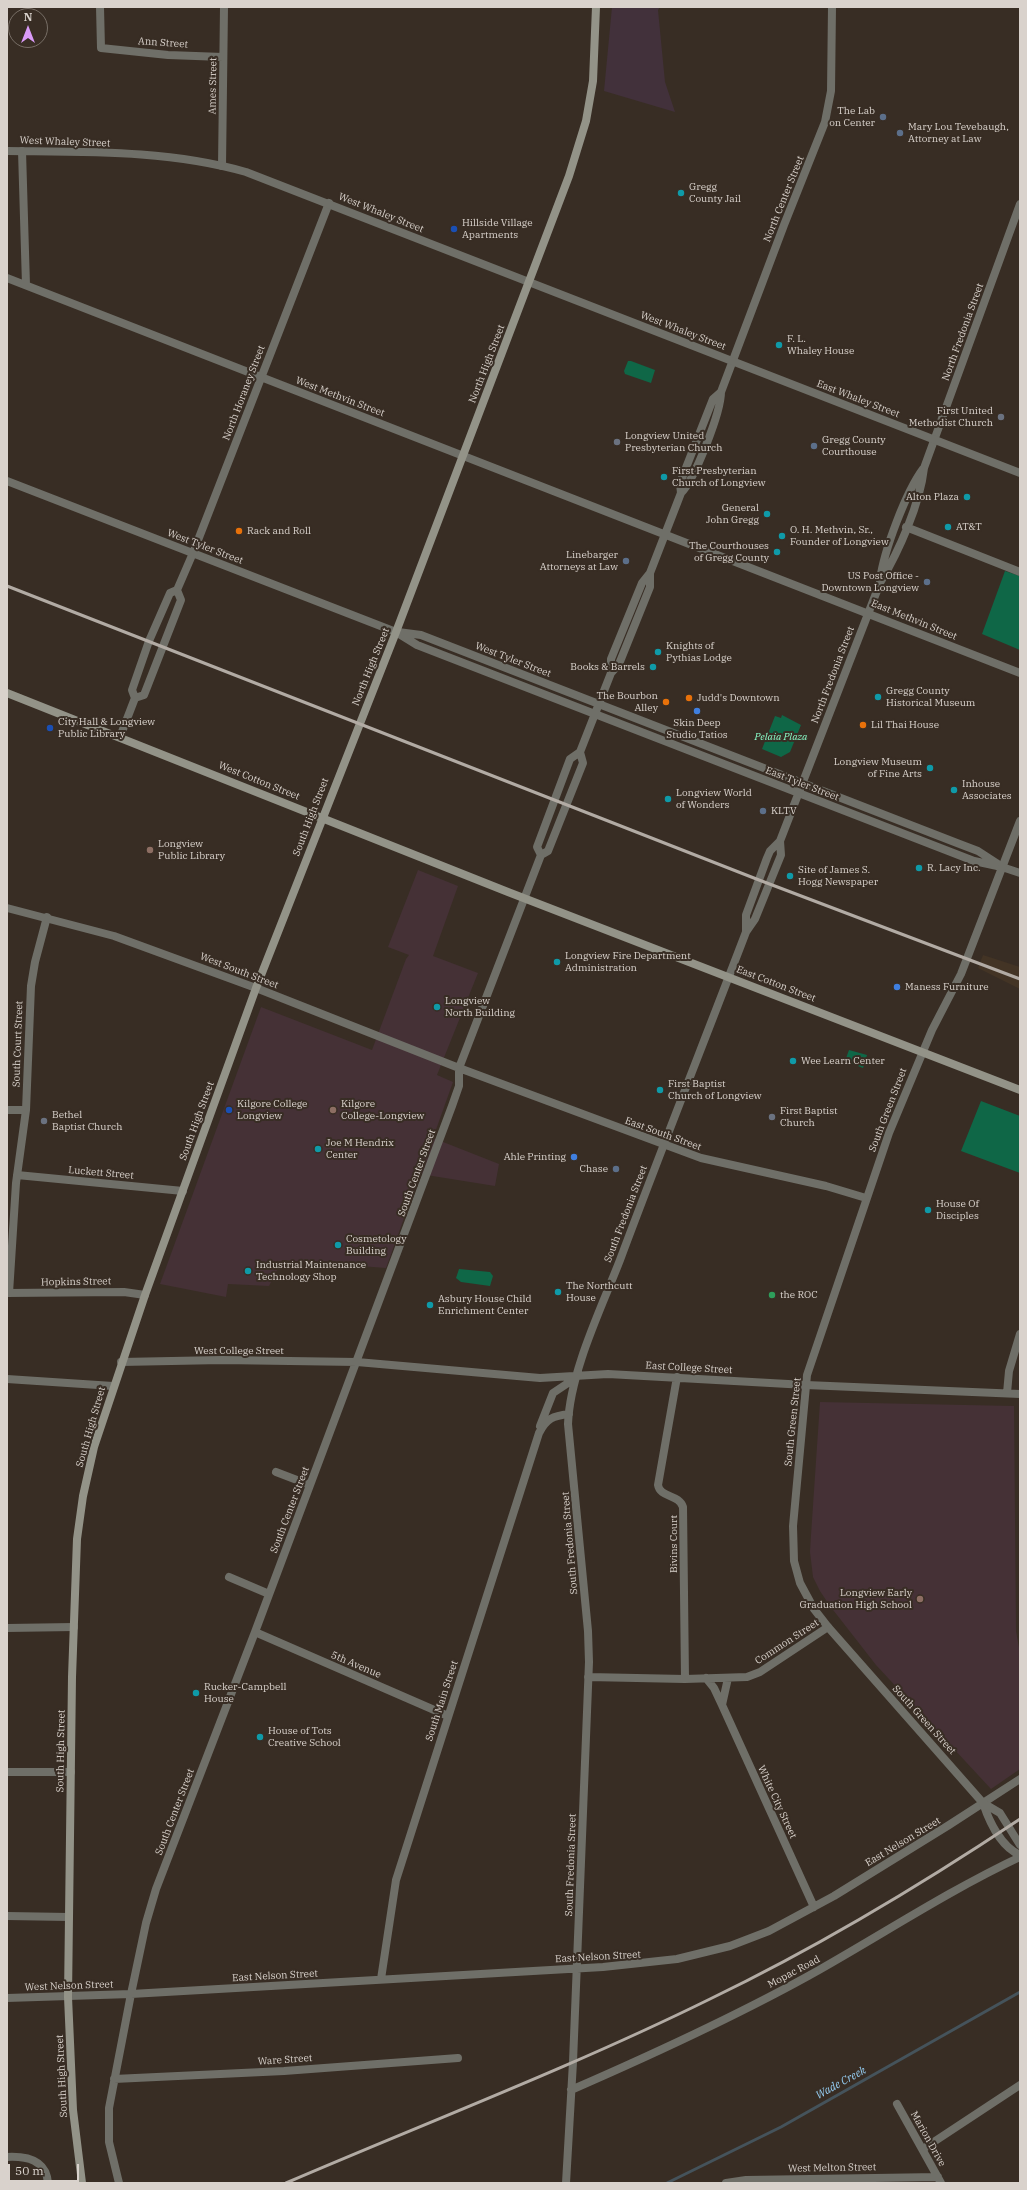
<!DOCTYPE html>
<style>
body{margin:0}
#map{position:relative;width:1027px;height:2190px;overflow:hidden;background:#382d24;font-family:"IBM Plex Serif",serif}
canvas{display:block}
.frame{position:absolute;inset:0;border:8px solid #d9d2cc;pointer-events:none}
.north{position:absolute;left:8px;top:8px;width:40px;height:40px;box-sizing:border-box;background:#382d24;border:1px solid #786f67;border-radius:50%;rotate:0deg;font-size:11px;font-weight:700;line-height:16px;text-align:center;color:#d9d2cc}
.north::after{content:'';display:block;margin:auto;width:14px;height:18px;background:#d99af7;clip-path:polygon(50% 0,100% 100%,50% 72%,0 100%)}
.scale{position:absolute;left:8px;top:2164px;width:71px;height:18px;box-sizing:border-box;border:2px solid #d9d2cc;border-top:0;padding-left:5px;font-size:12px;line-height:14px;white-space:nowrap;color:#d9d2cc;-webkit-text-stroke:3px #382d24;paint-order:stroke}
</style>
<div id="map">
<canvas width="1027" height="2190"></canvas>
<div class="frame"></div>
<div class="north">N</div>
<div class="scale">50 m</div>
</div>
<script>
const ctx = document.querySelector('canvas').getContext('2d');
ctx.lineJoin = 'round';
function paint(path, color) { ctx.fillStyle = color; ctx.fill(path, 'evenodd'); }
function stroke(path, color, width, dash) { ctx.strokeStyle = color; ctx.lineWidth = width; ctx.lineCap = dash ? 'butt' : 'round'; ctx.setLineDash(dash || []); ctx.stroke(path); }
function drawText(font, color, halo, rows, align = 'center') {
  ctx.font = font + ' "IBM Plex Serif",serif'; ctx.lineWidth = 4; ctx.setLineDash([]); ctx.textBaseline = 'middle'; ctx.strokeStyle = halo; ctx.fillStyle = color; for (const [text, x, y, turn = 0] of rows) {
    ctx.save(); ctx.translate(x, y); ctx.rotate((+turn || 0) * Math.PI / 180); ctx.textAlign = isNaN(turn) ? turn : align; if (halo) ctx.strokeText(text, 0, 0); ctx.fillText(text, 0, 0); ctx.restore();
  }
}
const commercial = new Path2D(`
 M 612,7 L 660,7 L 658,10 L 665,82 L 675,112 L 604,91 Z`);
const built = new Path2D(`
 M 983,955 L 1020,967 L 1020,989 L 978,968 Z`);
const education = new Path2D(`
 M 418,870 L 458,886 L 433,956 L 478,973 L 437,1075 L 453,1082 L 433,1138 L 499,1164 L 495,1186 L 420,1174 L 386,1268 L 282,1260 L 269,1286 L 228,1284 L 226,1297 L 160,1284 L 261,1007 L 372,1050 L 406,959 L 409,955 L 388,947 Z
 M 820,1402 L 1014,1406 L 1016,1631 L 1020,1653 L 1020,1769 L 991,1789 L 876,1665 L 830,1606 L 820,1591 L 813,1577 L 810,1552 L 811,1535 Z`);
const green = new Path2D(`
 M 628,361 L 631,361 L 655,370 L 651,383 L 625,374 L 624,371 Z
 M 1005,571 L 1020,576 L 1020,650 L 982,634 Z
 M 782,715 L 801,725 L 790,752 L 781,757 L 762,749 L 775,716 L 781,718 Z
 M 849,1050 L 867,1055 L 863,1068 L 845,1061 Z
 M 981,1101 L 1020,1116 L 1020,1173 L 961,1151 Z
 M 459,1269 L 490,1272 L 493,1276 L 490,1286 L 461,1282 L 456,1278 Z`);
const stream = new Path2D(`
 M 667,2183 L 781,2127 L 1020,1992`);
const minor = new Path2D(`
 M 100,7 L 101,48 L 168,55 L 223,57
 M 22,151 L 26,285
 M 222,166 L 224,7
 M 7,278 L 1020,673
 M 7,481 L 396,632 L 417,645 L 974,861 L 1002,867 L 1020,873
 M 681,493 L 680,483 L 713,399 L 721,392
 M 906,527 L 1020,572
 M 880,580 C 884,550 906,492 923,469
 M 398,632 L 421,635 L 957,843 L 978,851 L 998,864
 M 611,673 L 619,664 L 650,587 L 650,573
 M 135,698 L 144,695 L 181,600 L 177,590
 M 120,737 L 135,698 L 132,690 L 149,641 L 170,593 L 177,590 L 193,553 L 329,203
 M 541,855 L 537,847 L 570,759 L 580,752 L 611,673 L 611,659 L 642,583 L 650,573 L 681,493 C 695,479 721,412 721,392 L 784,225 L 825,122 L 831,91 L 832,7
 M 746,932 L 746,915 L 767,858 L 770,851 L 780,841
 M 256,988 L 459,1068 L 701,1158 L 826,1186 L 866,1198
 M 7,1110 L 26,1110
 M 17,1175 L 183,1191
 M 7,1293 L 124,1292 L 145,1295
 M 9,1293 L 16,1183 L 26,1110 L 31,986 L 35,962 L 47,917
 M 121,1362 L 222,1360 L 357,1362 L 540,1378 L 608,1374 L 806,1385 L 1020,1394
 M 677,1377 L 658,1485 C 660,1498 679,1494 683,1507 L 685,1679
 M 7,1379 L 113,1386
 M 1007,1393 L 1009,1371 L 1020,1334
 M 540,1426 L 553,1393 L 577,1377
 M 276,1472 L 310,1485
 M 229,1577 L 269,1594
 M 7,1628 L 74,1627
 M 255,1632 L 448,1716
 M 588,1677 L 685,1679 L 747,1677 L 760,1672 L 828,1627
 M 706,1678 L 714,1688 L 722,1705 L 728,1678
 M 722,1705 L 814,1907
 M 7,1772 L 71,1772
 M 7,1916 L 69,1917
 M 381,1979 L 396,1880 L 539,1433 C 547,1418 553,1416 569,1414
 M 7,1998 L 131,1994 L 603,1967 L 677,1959 L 730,1946 L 769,1931 L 834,1896 L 949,1825 L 1020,1779
 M 114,2079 L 284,2071 L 458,2058
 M 571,2090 C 656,2053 739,2015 819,1970 C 886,1932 950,1890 1020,1857
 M 897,2104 L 941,2183
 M 923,2149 L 1020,2085
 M 7,2157 C 27,2156 46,2160 48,2183
 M 119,2183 L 109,2142 L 109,2108 L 131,1994 L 146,1923 L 156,1889 L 255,1632 L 452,1106 L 459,1086 L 459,1068 L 541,855 L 548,851 L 583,763 L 580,752
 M 566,2183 L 573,2062 L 589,1662 L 588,1631 L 568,1424 C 570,1372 601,1309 620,1260 C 661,1150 704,1042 746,932 L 755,919 L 781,855 L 780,841 L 880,583 C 899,551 920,504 924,468 L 1020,204
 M 726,2183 L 746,2180 L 938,2177`);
const tertiary = new Path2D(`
 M 7,151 C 87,152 169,150 246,172 L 1020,473
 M 1020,821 L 961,974 L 932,1030 L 889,1133 L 807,1375 L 793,1526 L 794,1561 L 800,1583 L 814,1609 L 828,1627 L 983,1803 L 1000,1813 L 1020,1845
 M 7,908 L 114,936 L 256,988
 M 983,1803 C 989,1821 1001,1847 1020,1855`);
const secondary = new Path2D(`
 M 7,693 L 508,892 L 1020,1090
 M 82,2183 L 73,2110 L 68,1997 L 72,1677 L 77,1539 L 83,1496 L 94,1447 L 145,1295 L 256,988 L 396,632 L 569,176 L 586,121 L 593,81 L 596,7`);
const rail = new Path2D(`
 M 7,586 L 759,880 L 1020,979
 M 286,2183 C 428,2122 572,2067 710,1999 C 818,1947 921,1885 1020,1819`);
const markers = [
 [883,117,4,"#5c6f8a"],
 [900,133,4,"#5c6f8a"],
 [681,193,4,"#0f9aa8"],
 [454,229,4,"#1a4fb4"],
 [779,345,4,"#0f9aa8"],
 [1001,417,4,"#6b7280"],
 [617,442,4,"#6b7280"],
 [814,446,4,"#5c6f8a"],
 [664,477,4,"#0f9aa8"],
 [967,497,4,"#0f9aa8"],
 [767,514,4,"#0f9aa8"],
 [948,527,4,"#0f9aa8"],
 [239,531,4,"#e8710a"],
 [782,536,4,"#0f9aa8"],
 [777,552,4,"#0f9aa8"],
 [626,561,4,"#5c6f8a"],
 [927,582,4,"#5c6f8a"],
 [658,652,4,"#0f9aa8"],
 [653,667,4,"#0f9aa8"],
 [878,697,4,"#0f9aa8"],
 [689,698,4,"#e8710a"],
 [666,702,4,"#e8710a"],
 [697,711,4,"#3f7fe0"],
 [863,725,4,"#e8710a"],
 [50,728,4,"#1a4fb4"],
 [930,768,4,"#0f9aa8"],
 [954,790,4,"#0f9aa8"],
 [668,799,4,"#0f9aa8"],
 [763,811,4,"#5c6f8a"],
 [150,850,4,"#8d6e63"],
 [919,868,4,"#0f9aa8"],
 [790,876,4,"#0f9aa8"],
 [557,962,4,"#0f9aa8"],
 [897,987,4,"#3f7fe0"],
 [437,1007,4,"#0f9aa8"],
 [793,1061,4,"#0f9aa8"],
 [660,1090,4,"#0f9aa8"],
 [229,1110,4,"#1a4fb4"],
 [333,1110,4,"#8d6e63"],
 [772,1117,4,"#6b7280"],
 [44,1121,4,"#6b7280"],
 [318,1149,4,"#0f9aa8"],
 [574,1157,4,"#3f7fe0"],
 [616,1169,4,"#5c6f8a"],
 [928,1210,4,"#0f9aa8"],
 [338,1245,4,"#0f9aa8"],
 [248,1271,4,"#0f9aa8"],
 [558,1292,4,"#0f9aa8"],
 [772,1295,4,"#2e9e5b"],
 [430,1305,4,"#0f9aa8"],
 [920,1599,4,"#8d6e63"],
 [196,1693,4,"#0f9aa8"],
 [260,1737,4,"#0f9aa8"]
];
const streetNames = [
 ["Ann Street",163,43,4],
 ["Ames Street",213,86,-89],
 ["West Whaley Street",65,142,2],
 ["North Center Street",784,199,-68],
 ["West Whaley Street",381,213,22],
 ["West Whaley Street",683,331,21],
 ["North Fredonia Street",963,332,-70],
 ["North High Street",487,364,-69],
 ["North Horaney Street",244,393,-69],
 ["West Methvin Street",340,397,21],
 ["East Whaley Street",858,399,21],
 ["West Tyler Street",205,547,21],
 ["East Methvin Street",914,620,22],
 ["West Tyler Street",513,660,21],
 ["North High Street",371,667,-68],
 ["North Fredonia Street",833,675,-69],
 ["West Cotton Street",259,781,22],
 ["East Tyler Street",802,784,21],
 ["South High Street",311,817,-69],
 ["West South Street",239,971,21],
 ["East Cotton Street",776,984,21],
 ["South Court Street",18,1044,-88],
 ["South Green Street",888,1110,-69],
 ["South High Street",197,1121,-70],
 ["East South Street",663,1134,20],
 ["Luckett Street",101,1173,5],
 ["South Center Street",417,1173,-70],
 ["South Fredonia Street",626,1214,-69],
 ["Hopkins Street",76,1282,-1],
 ["West College Street",239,1351],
 ["East College Street",689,1368,3],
 ["South Green Street",793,1422,-84],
 ["South High Street",91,1427,-74],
 ["South Center Street",290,1510,-69],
 ["South Fredonia Street",570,1543,-95],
 ["Bivins Court",674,1544,-90],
 ["Common Street",787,1642,-33],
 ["5th Avenue",356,1665,23],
 ["South Main Street",442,1701,-72],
 ["South Green Street",924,1720,48],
 ["South High Street",61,1751,-89],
 ["White City Street",777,1802,65],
 ["South Center Street",175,1812,-69],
 ["East Nelson Street",903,1842,-31],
 ["South Fredonia Street",571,1865,-88],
 ["East Nelson Street",598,1957,-3],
 ["Mopac Road",794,1972,-28],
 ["East Nelson Street",275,1976,-3],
 ["West Nelson Street",69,1986,-2],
 ["Ware Street",285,2060,-4],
 ["South High Street",62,2076,-93],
 ["Marion Drive",928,2139,61],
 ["West Melton Street",832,2168,-1]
];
const poiNames = [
 ["The Lab",875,111,"right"],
 ["on Center",875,123,"right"],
 ["Mary Lou Tevebaugh,",908,127],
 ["Attorney at Law",908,139],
 ["Gregg",689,187],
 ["County Jail",689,199],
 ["Hillside Village",462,223],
 ["Apartments",462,235],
 ["F. L.",787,339],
 ["Whaley House",787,351],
 ["First United",993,411,"right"],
 ["Methodist Church",993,423,"right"],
 ["Longview United",625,436],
 ["Presbyterian Church",625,448],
 ["Gregg County",822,440],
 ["Courthouse",822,452],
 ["First Presbyterian",672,471],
 ["Church of Longview",672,483],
 ["Alton Plaza",959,497,"right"],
 ["General",759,508,"right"],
 ["John Gregg",759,520,"right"],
 ["AT&T",956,527],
 ["O. H. Methvin, Sr.,",790,530],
 ["Founder of Longview",790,542],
 ["Rack and Roll",247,531],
 ["The Courthouses",769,546,"right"],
 ["of Gregg County",769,558,"right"],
 ["Linebarger",618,555,"right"],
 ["Attorneys at Law",618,567,"right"],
 ["US Post Office -",919,576,"right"],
 ["Downtown Longview",919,588,"right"],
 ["Knights of",666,646],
 ["Pythias Lodge",666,658],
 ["Books & Barrels",645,667,"right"],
 ["Gregg County",886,691],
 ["Historical Museum",886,703],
 ["The Bourbon",658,696,"right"],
 ["Alley",658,708,"right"],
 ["Judd's Downtown",697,698],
 ["City Hall & Longview",58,722],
 ["Public Library",58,734],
 ["Skin Deep",697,723,"center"],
 ["Studio Tatios",697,735,"center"],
 ["Lil Thai House",871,725],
 ["Longview Museum",922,762,"right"],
 ["of Fine Arts",922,774,"right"],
 ["Inhouse",962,784],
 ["Associates",962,796],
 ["Longview World",676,793],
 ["of Wonders",676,805],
 ["KLTV",771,811],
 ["Longview",158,844],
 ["Public Library",158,856],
 ["R. Lacy Inc.",927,868],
 ["Site of James S.",798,870],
 ["Hogg Newspaper",798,882],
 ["Longview Fire Department",565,956],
 ["Administration",565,968],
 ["Maness Furniture",905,987],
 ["Longview",445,1001],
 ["North Building",445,1013],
 ["Wee Learn Center",801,1061],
 ["First Baptist",668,1084],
 ["Church of Longview",668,1096],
 ["Kilgore College",237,1104],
 ["Longview",237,1116],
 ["Kilgore",341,1104],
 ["College-Longview",341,1116],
 ["First Baptist",780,1111],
 ["Church",780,1123],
 ["Bethel",52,1115],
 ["Baptist Church",52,1127],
 ["Joe M Hendrix",326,1143],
 ["Center",326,1155],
 ["Ahle Printing",566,1157,"right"],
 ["Chase",608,1169,"right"],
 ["House Of",936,1204],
 ["Disciples",936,1216],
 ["Cosmetology",346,1239],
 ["Building",346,1251],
 ["Industrial Maintenance",256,1265],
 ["Technology Shop",256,1277],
 ["The Northcutt",566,1286],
 ["House",566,1298],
 ["the ROC",780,1295],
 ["Asbury House Child",438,1299],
 ["Enrichment Center",438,1311],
 ["Longview Early",912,1593,"right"],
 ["Graduation High School",912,1605,"right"],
 ["Rucker-Campbell",204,1687],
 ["House",204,1699],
 ["House of Tots",268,1731],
 ["Creative School",268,1743]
];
const parkNames = [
 ["Pelaia Plaza",781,737]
];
const waterNames = [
 ["Wade Creek",841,2083,-29]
];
paint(commercial, '#42313b');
paint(built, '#433425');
paint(education, '#453136');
paint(green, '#0f6747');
stroke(stream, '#45535b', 3);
stroke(minor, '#6f6f68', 8);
stroke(tertiary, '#6f6f68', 8);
stroke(secondary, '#939388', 8);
stroke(rail, '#b2aba4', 3);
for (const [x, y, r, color] of markers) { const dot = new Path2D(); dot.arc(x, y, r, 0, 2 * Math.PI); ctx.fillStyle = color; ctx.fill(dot); stroke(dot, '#382d24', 1.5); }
drawText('10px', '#d9d2cc', '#382d24', streetNames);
drawText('10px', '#d9d2cc', '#382d24', poiNames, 'left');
drawText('italic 10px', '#89fdc9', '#382d24', parkNames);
drawText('italic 11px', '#95cdf2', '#382d24', waterNames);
</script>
